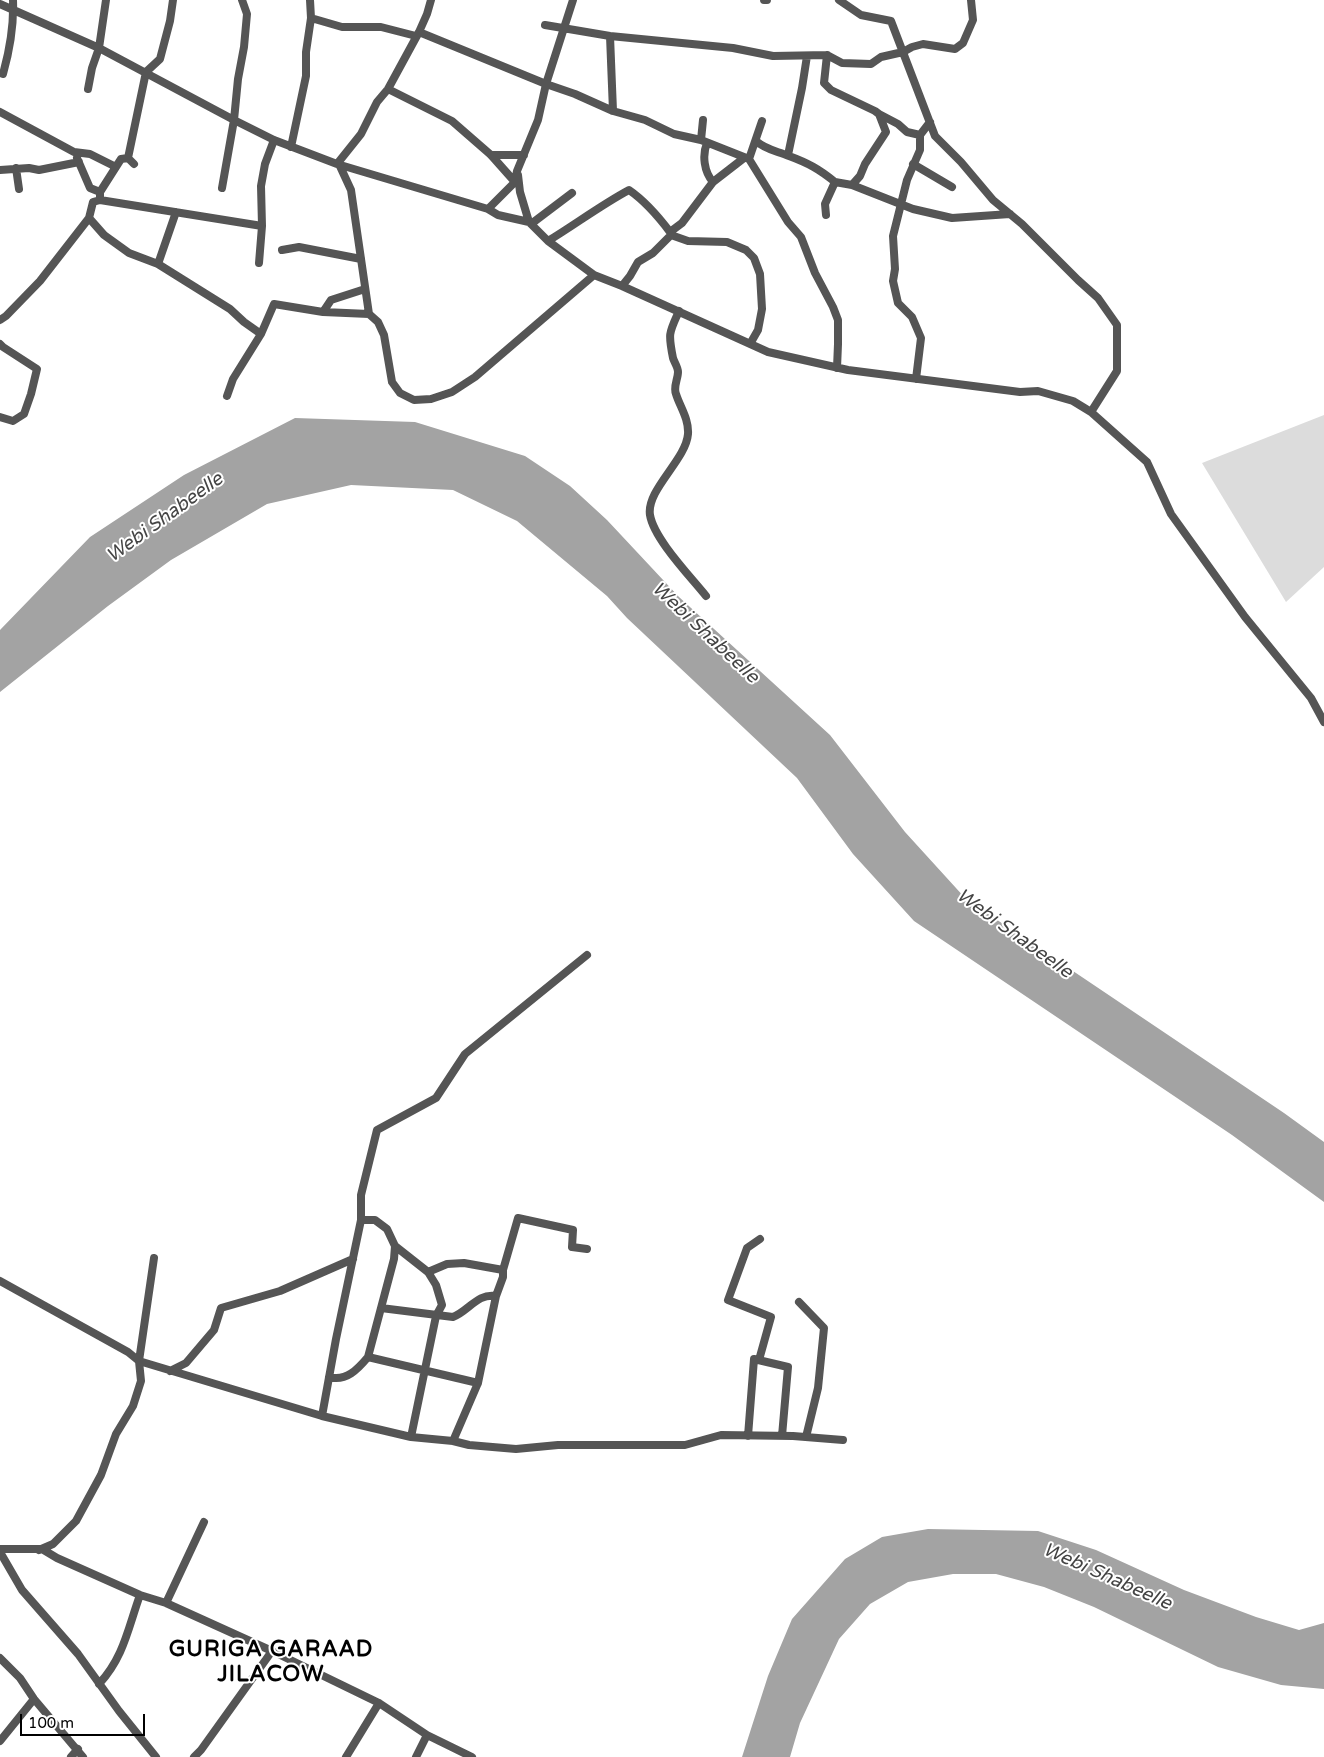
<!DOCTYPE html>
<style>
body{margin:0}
#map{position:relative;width:1324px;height:1757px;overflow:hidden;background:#fff;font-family:"Varela Round",sans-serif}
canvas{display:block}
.scale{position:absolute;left:20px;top:1714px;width:125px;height:22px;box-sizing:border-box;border:2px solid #000;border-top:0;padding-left:6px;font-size:15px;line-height:18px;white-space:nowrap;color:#000;-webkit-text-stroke:4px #fff;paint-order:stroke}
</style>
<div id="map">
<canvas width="1324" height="1757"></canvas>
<div class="scale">100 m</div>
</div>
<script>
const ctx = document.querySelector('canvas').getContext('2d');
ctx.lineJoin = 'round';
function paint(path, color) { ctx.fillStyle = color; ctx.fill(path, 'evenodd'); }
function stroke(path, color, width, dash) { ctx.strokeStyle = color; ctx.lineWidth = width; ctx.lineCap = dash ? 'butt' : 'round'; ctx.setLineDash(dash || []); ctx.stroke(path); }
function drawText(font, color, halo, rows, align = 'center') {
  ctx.font = font + ' "Varela Round",sans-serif'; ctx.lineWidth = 4; ctx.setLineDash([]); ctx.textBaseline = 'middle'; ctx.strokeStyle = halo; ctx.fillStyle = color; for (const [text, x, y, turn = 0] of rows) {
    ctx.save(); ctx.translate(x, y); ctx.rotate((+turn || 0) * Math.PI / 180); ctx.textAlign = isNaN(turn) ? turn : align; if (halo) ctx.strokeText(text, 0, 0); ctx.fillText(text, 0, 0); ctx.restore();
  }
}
const green = new Path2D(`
 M 1324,415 L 1324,567 L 1286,602 L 1202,463 Z`);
const water = new Path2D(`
 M 295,418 L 415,422 L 525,456 L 570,486 L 607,520 L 679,597 L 830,735 L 905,832 L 966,899 L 1284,1113 L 1324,1142 L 1324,1202 L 1232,1135 L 914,921 L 853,854 L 797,778 L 627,618 L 607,596 L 517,521 L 453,490 L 351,485 L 267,504 L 171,560 L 108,606 L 0,692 L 0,630 L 90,537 L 184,475 Z
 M 928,1529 L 1038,1531 L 1096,1550 L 1184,1590 L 1256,1617 L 1299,1630 L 1324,1623 L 1324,1689 L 1281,1685 L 1218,1667 L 1094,1607 L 1044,1587 L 996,1574 L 953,1574 L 908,1582 L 870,1604 L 839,1639 L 800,1723 L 790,1757 L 742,1757 L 768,1676 L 792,1619 L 845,1559 L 882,1537 Z`);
const street = new Path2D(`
 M 764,0 L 767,0
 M 839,0 L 861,15 L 891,21 L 935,136 L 961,162 L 993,200 L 1022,224 L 1078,280 L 1098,298 L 1117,325 L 1117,371 L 1091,412
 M 0,4 L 99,48 L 234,120 L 274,140 L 337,164 L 488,209 L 498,215 L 529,222 L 548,241 L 594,275 L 622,286 L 768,352 L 848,370 L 1020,392 L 1038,391 L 1073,401 L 1091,412 L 1147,462 L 1171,514 L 1245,617 L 1311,698 L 1324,722
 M 311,18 L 342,27 L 381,27 L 416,36
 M 545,25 L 610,36 L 733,48 L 773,56 L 827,55 L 842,63 L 871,64 L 881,57 L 903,52 L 912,47 L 923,44 L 955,49 L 963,43 L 973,20 L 971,0
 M 419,32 L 546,84 L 575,94 L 613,111 L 645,120 L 674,134 L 701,140 L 749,159 L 788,222 L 801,237 L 815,273 L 833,307 L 838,320 L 838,344 L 837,368
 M 610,36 L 613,111
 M 827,55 L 824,83 L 831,90 L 875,111 L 879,114 L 886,132 L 865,164 L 860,176 L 852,185 L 835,182
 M 3,74 C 10,49 14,26 13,0
 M 88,89 L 92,68 L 99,48 L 106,0
 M 388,89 L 452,121 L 491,155 L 515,182
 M 0,112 L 74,152 L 90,154 L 116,167
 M 879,114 L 898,124 L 907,132 L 920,135
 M 701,140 L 703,120
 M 756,141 C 766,150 777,151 789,156 C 808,163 819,169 835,182 L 825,204 L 826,215
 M 707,143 C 702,155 704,172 713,182
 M 291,147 L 306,76 L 306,52 L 311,18 L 310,0
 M 491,155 L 524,155
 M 788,155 L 802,88 L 807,56
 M 77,158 L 90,188 L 100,192
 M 128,158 L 146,72 L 160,59 L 170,21 L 173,0
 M 749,159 L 762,121
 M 337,164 L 361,134 L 377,102 L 388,89 L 419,32 L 427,14 L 431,0
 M 339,164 L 351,190 L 369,314 L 378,322 L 384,335 L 392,382 L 400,393 L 414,400 L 431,399 L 452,392 L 475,377 L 594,275
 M 913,164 L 952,187
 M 16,168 L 19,189
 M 0,170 L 29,168 L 39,170 L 79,162
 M 518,175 L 520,192 L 529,222
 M 852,185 L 913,209 L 952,218 L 1010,214
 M 222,188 L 234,120 L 238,79 L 244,47 L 247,14 L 242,0
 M 100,200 L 100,192 L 121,159 L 128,158 L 134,164
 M 488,209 L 515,182 L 517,171 L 538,120 L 546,84 L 573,0
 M 176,212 L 158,264 L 230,309 L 244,322 L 261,334
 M 89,218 L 104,235 L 129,253 L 158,264
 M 531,224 L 572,193
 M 671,235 L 688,241 L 727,242 L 746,250 L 754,258 L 760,274 L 762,309 L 758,330 L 750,344
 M 548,241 C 576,224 601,205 629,190 C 645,201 658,216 670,232
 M 282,250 L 299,247 L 361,259
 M 259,263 L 262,226 L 261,186 L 265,164 L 274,140
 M 622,286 L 630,276 L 638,262 L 653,253 L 671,235 L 670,232 L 682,223 L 713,182 L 744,158
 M 679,311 C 669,333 668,333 673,358 C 674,362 678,367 678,372 C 678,379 673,387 676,394 C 680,407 689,419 688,434 C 686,460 646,490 650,515 C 654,539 690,576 706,596
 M 323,312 L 369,314
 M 0,320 L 6,316 L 40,281 L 89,218 L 93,202 L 100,200 L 262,226
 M 0,344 L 3,347 L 37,369 L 31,394 L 24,414 L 13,421 L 0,417
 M 916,379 L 921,338 L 912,317 L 898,303 L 893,281 L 895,269 L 893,236 L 907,180 L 920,150 L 920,135 L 930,122
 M 227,396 L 233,379 L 261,334 L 274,304 L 323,312 L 331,300 L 365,289
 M 361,1220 L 375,1220 L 387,1229 L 395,1246 L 394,1259 L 368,1357 L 478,1383 L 496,1296 C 477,1293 469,1311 453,1317 L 381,1308
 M 395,1246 L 428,1272 L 447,1264 L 464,1263 L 503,1270 L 503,1277 L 496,1296
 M 503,1270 L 518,1218 L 573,1230 L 572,1247 L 587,1249
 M 0,1281 L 128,1352 L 139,1361 L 322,1416 L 411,1437 L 453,1441 L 469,1445 L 516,1449 L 558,1445 L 685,1445 L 721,1435 L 793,1436 L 843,1440
 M 799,1302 L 824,1328 L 818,1388 L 806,1437
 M 759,1360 L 771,1317 L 728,1300 L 747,1248 L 760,1239
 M 170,1371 L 186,1363 L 214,1330 L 221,1308 L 280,1291 L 353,1259
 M 329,1377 C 346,1382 358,1369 368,1357
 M 322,1416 L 336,1339 L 361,1220 L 361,1195 L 377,1130 L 436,1098 L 465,1054 L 587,955
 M 748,1436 L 754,1359 L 788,1367 L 782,1436
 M 411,1437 L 436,1316 L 442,1305 L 436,1285 L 428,1272
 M 453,1441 L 478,1383
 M 0,1549 L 42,1549 L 57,1558 L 140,1595 L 166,1603 L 272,1651 L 379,1703 L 427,1735
 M 39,1550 L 53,1544 L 76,1521 L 101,1475 L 116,1434 L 133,1406 L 141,1381 L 139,1361 L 154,1258
 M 0,1552 L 22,1590 L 78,1654 L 119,1711 L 156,1757
 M 166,1603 L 204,1522
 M 0,1658 L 20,1678 L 34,1699 L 83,1757
 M 99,1684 C 124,1657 128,1628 140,1595
 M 0,1741 L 34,1699
 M 71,1757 L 78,1749
 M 194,1757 L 201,1750 L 272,1651
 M 346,1757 L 379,1703
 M 416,1757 L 427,1735 L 472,1757`);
const waterNames = [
 ["Webi Shabeelle",165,518,-36],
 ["Webi Shabeelle",705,633,43],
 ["Webi Shabeelle",1014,934,36],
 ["Webi Shabeelle",1107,1577,24]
];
const districtNames = [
 ["GURIGA GARAAD",271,1650],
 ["JILACOW",271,1675]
];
paint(green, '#dcdcdc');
paint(water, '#a3a3a3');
stroke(street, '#555', 8);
drawText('italic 19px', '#444', '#fff', waterNames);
ctx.letterSpacing = '1px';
drawText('bold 22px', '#000', '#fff', districtNames);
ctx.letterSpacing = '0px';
</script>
